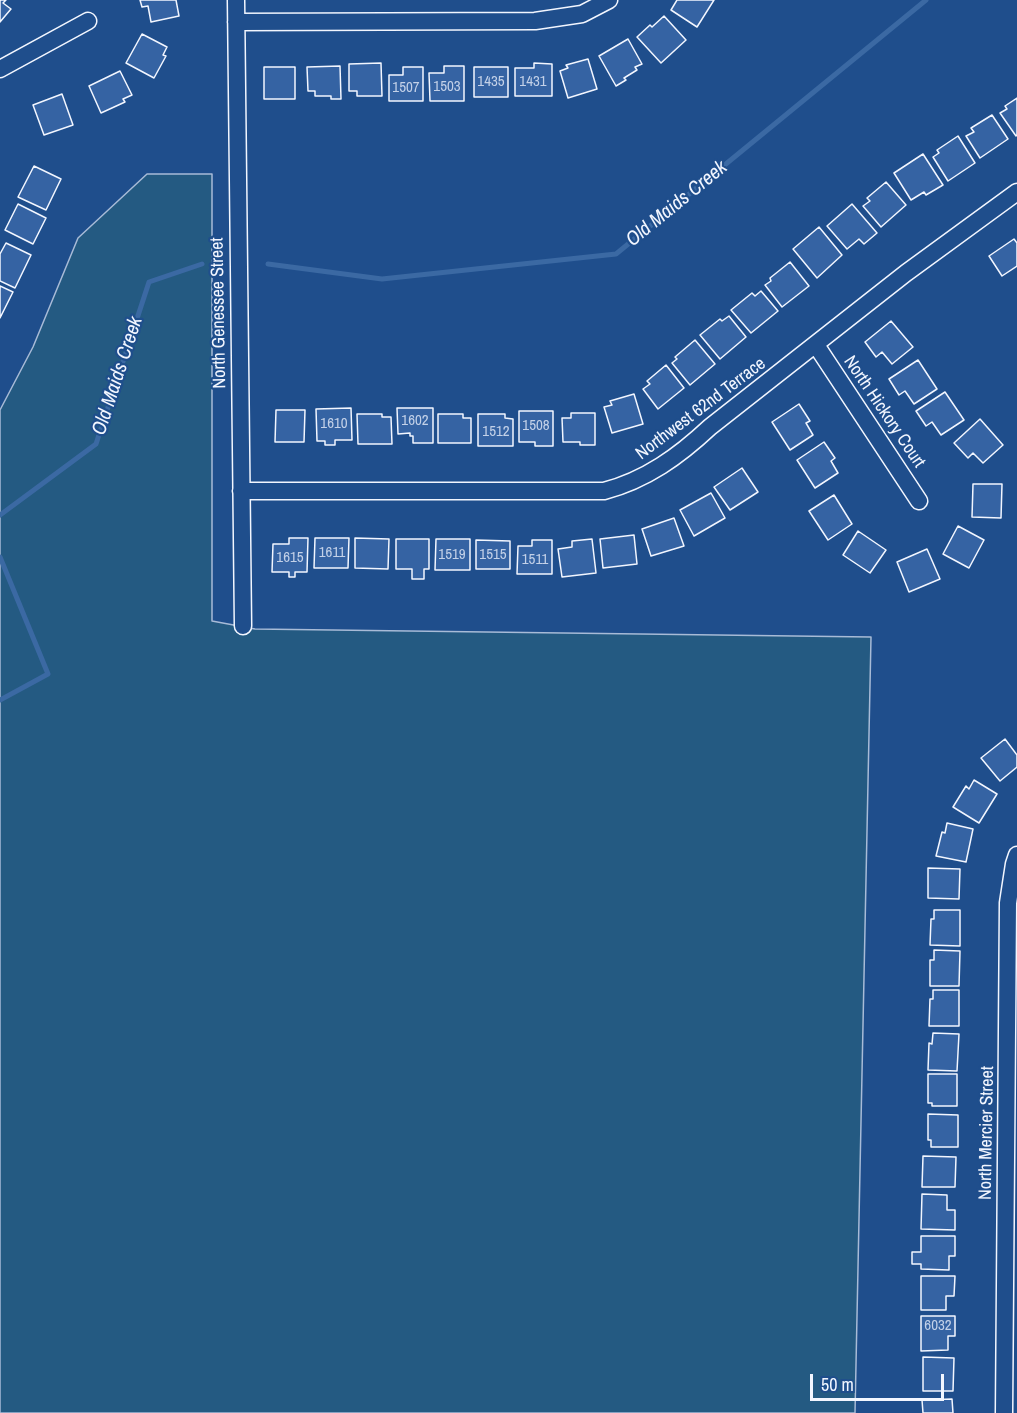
<!DOCTYPE html>
<style>
body{margin:0}
#map{position:relative;width:1017px;height:1413px;overflow:hidden;background:#1f4e8c;font-family:"Archivo Narrow",sans-serif}
canvas{display:block}
.scale{position:absolute;left:810px;top:1374px;width:134px;height:27px;box-sizing:border-box;border:3px solid #f2f6ff;border-top:0;padding-left:8px;font-size:18px;line-height:21px;white-space:nowrap;color:#f2f6ff;-webkit-text-stroke:4px #1f4e8c;paint-order:stroke}
</style>
<div id="map">
<canvas width="1017" height="1413"></canvas>
<div class="scale">50 m</div>
</div>
<script>
const ctx = document.querySelector('canvas').getContext('2d');
ctx.lineJoin = 'round';
function paint(path, color) { ctx.fillStyle = color; ctx.fill(path, 'evenodd'); }
function stroke(path, color, width, dash) { ctx.strokeStyle = color; ctx.lineWidth = width; ctx.lineCap = dash ? 'butt' : 'round'; ctx.setLineDash(dash || []); ctx.stroke(path); }
function drawText(font, color, halo, rows, align = 'center') {
  ctx.font = font + ' "Archivo Narrow",sans-serif'; ctx.lineWidth = 4.5; ctx.setLineDash([]); ctx.textBaseline = 'middle'; ctx.strokeStyle = halo; ctx.fillStyle = color; for (const [text, x, y, turn = 0] of rows) {
    ctx.save(); ctx.translate(x, y); ctx.rotate((+turn || 0) * Math.PI / 180); ctx.textAlign = isNaN(turn) ? turn : align; if (halo) ctx.strokeText(text, 0, 0); ctx.fillText(text, 0, 0); ctx.restore();
  }
}
const green = new Path2D(`
 M 147,174 L 212,174 L 212,621 L 255,629 L 871,637 L 855,1413 L 0,1413 L 0,410 L 33,347 L 78,238 Z`);
const stream = new Path2D(`
 M 268,264 L 382,279 L 616,254 L 926,0
 M 0,515 L 96,444 L 149,282 L 202,264
 M 0,557 L 48,674 L 0,700`);
const building = new Path2D(`
 M 0,0 L 6,0 L 3,3 L 11,9 L 0,22 Z
 M 140,0 L 176,0 L 179,16 L 151,22 L 148,6 L 142,7 Z
 M 677,0 L 714,0 L 697,27 L 671,10 Z
 M 664,16 L 686,40 L 661,63 L 637,37 L 650,25 L 652,27 Z
 M 142,34 L 167,47 L 163,55 L 166,56 L 154,78 L 126,63 Z
 M 628,39 L 642,64 L 635,67 L 637,70 L 624,78 L 626,80 L 616,86 L 599,56 Z
 M 588,59 L 597,89 L 568,98 L 560,71 L 568,68 L 566,65 Z
 M 381,63 L 382,96 L 357,96 L 357,91 L 349,91 L 349,64 Z
 M 534,63 L 552,64 L 552,96 L 515,96 L 515,68 L 534,68 Z
 M 340,66 L 341,99 L 331,99 L 331,96 L 315,96 L 315,91 L 308,91 L 307,67 Z
 M 444,66 L 464,66 L 464,101 L 430,101 L 429,73 L 444,73 Z
 M 264,67 L 295,67 L 295,99 L 264,99 Z
 M 403,67 L 423,67 L 423,101 L 389,101 L 389,75 L 403,75 Z
 M 474,67 L 508,67 L 508,97 L 474,97 Z
 M 120,71 L 132,95 L 123,99 L 125,102 L 101,113 L 89,86 Z
 M 62,94 L 73,125 L 44,135 L 33,105 Z
 M 1017,98 L 1017,135 L 1016,136 L 1000,113 L 1007,109 L 1005,106 Z
 M 992,115 L 1008,139 L 980,158 L 966,136 L 974,132 L 971,128 Z
 M 958,136 L 975,163 L 948,181 L 933,157 L 939,153 L 937,150 Z
 M 923,154 L 943,185 L 926,195 L 924,192 L 911,200 L 894,173 Z
 M 34,166 L 61,179 L 46,210 L 18,197 Z
 M 886,182 L 906,205 L 881,227 L 863,206 L 870,201 L 867,198 Z
 M 18,204 L 46,218 L 33,244 L 5,230 Z
 M 852,204 L 877,233 L 864,244 L 859,239 L 847,249 L 827,226 Z
 M 819,227 L 842,255 L 817,278 L 793,249 Z
 M 1014,239 L 1017,243 L 1017,266 L 1002,276 L 989,256 Z
 M 6,243 L 31,255 L 15,288 L 0,281 L 0,254 Z
 M 790,262 L 809,286 L 782,307 L 765,285 L 771,281 L 770,278 Z
 M 0,286 L 13,292 L 0,318 Z
 M 761,291 L 778,311 L 751,333 L 731,310 L 752,293 L 755,296 Z
 M 729,316 L 746,337 L 720,359 L 700,335 L 720,319 L 722,321 Z
 M 891,321 L 913,347 L 892,364 L 882,352 L 876,357 L 865,342 Z
 M 695,340 L 715,364 L 690,385 L 672,363 L 677,359 L 675,357 Z
 M 918,360 L 937,389 L 914,404 L 905,391 L 899,395 L 889,379 Z
 M 666,365 L 684,388 L 658,409 L 643,389 L 650,384 L 647,381 Z
 M 945,392 L 964,420 L 941,435 L 932,422 L 926,426 L 916,411 Z
 M 634,394 L 643,424 L 612,433 L 604,407 L 612,405 L 610,401 Z
 M 799,404 L 810,421 L 806,423 L 813,435 L 790,450 L 772,422 Z
 M 351,408 L 352,440 L 335,440 L 335,445 L 325,445 L 325,441 L 317,441 L 316,409 Z
 M 397,408 L 433,408 L 433,443 L 413,443 L 413,436 L 410,436 L 410,433 L 398,434 Z
 M 276,410 L 305,410 L 304,442 L 275,442 Z
 M 519,411 L 553,411 L 553,446 L 535,446 L 535,442 L 519,442 Z
 M 571,413 L 595,413 L 595,445 L 580,445 L 580,442 L 563,442 L 562,418 L 571,418 Z
 M 357,414 L 382,414 L 382,417 L 391,417 L 392,444 L 358,444 Z
 M 438,414 L 463,414 L 463,418 L 471,418 L 471,443 L 438,443 Z
 M 478,414 L 505,414 L 505,418 L 513,419 L 513,446 L 478,446 Z
 M 980,419 L 1003,445 L 983,463 L 973,453 L 968,458 L 954,443 Z
 M 824,442 L 835,458 L 831,461 L 838,473 L 815,488 L 797,460 Z
 M 742,468 L 758,492 L 730,510 L 714,487 Z
 M 973,484 L 1002,484 L 1001,518 L 972,517 Z
 M 711,493 L 725,518 L 694,536 L 680,510 Z
 M 834,495 L 852,524 L 828,540 L 809,511 Z
 M 674,518 L 684,546 L 651,556 L 642,529 Z
 M 958,526 L 984,540 L 969,568 L 943,554 Z
 M 858,531 L 886,550 L 870,573 L 843,555 Z
 M 634,535 L 637,564 L 603,568 L 600,539 Z
 M 289,538 L 308,538 L 307,572 L 295,572 L 295,577 L 289,577 L 289,572 L 272,572 L 273,544 L 289,544 Z
 M 315,538 L 349,538 L 348,568 L 314,568 Z
 M 355,538 L 389,539 L 388,569 L 355,568 Z
 M 396,539 L 429,539 L 429,569 L 424,569 L 424,579 L 412,579 L 412,569 L 396,569 Z
 M 436,539 L 470,539 L 470,570 L 435,570 Z
 M 592,539 L 596,573 L 562,577 L 558,549 L 572,547 L 572,541 Z
 M 476,540 L 510,541 L 510,569 L 476,569 Z
 M 532,540 L 552,540 L 552,574 L 517,574 L 518,546 L 532,546 Z
 M 927,549 L 940,579 L 909,592 L 897,562 Z
 M 1005,739 L 1017,755 L 1017,767 L 1000,781 L 981,758 Z
 M 974,780 L 997,794 L 979,823 L 953,807 L 966,786 L 969,789 Z
 M 947,823 L 973,829 L 966,862 L 936,856 L 942,832 L 945,833 Z
 M 928,868 L 960,869 L 959,899 L 928,898 Z
 M 934,910 L 960,910 L 960,946 L 930,945 L 931,919 L 934,919 Z
 M 934,950 L 960,951 L 959,986 L 930,986 L 930,960 L 934,960 Z
 M 933,990 L 959,990 L 959,1026 L 929,1026 L 930,999 L 933,999 Z
 M 933,1033 L 959,1034 L 957,1071 L 928,1070 L 929,1043 L 932,1044 Z
 M 928,1074 L 957,1074 L 957,1106 L 932,1106 L 932,1103 L 928,1103 Z
 M 928,1114 L 958,1115 L 958,1147 L 931,1147 L 931,1140 L 928,1140 Z
 M 923,1156 L 956,1157 L 955,1187 L 922,1187 Z
 M 922,1194 L 947,1195 L 947,1210 L 955,1210 L 955,1230 L 921,1229 Z
 M 921,1236 L 955,1236 L 955,1256 L 949,1256 L 949,1270 L 921,1269 L 921,1264 L 912,1264 L 912,1252 L 921,1252 Z
 M 921,1276 L 955,1276 L 954,1296 L 946,1296 L 946,1310 L 921,1310 Z
 M 921,1316 L 955,1316 L 955,1336 L 948,1336 L 948,1350 L 921,1351 Z
 M 923,1357 L 954,1358 L 953,1391 L 923,1391 Z
 M 952,1399 L 953,1413 L 923,1413 L 922,1400 Z`);
const minor = new Path2D(`
 M 236,0 L 243,626
 M 236,22 L 535,21 L 582,14 L 609,0
 M 0,69 L 88,21
 M 816,345 L 919,501
 M 241,491 L 604,491 C 646,480 679,456 710,427 L 906,273 L 1017,192
 M 1004,1413 L 1008,903 L 1014,864 L 1017,855`);
const numberNames = [
 ["1435",491,82],
 ["1431",533,82],
 ["1503",447,87],
 ["1507",406,88],
 ["1602",415,421],
 ["1610",334,424],
 ["1508",536,426],
 ["1512",496,432],
 ["1611",332,553],
 ["1519",452,555],
 ["1515",493,555],
 ["1615",290,558],
 ["1511",535,560],
 ["6032",938,1326]
];
const streetNames = [
 ["North Genessee Street",219,313,-91],
 ["Northwest 62nd Terrace",701,409,-37],
 ["North Hickory Court",884,412,56],
 ["North Mercier Street",987,1133,-89]
];
const waterNames = [
 ["Old Maids Creek",677,204,-39],
 ["Old Maids Creek",118,376,-72]
];
paint(green, '#245a82');
stroke(green, '#a8bbd7', 1.5);
stroke(stream, '#3b69a3', 5);
paint(building, '#3563a3');
stroke(building, '#f2f6ff', 1.5);
stroke(minor, '#f2f6ff', 19);
stroke(minor, '#1f4e8c', 16);
drawText('15px', '#c3d1e8', null, numberNames);
drawText('18px', '#f2f6ff', '#1f4e8c', streetNames);
drawText('italic 20px', '#f2f6ff', '#1f4e8c', waterNames);
</script>
